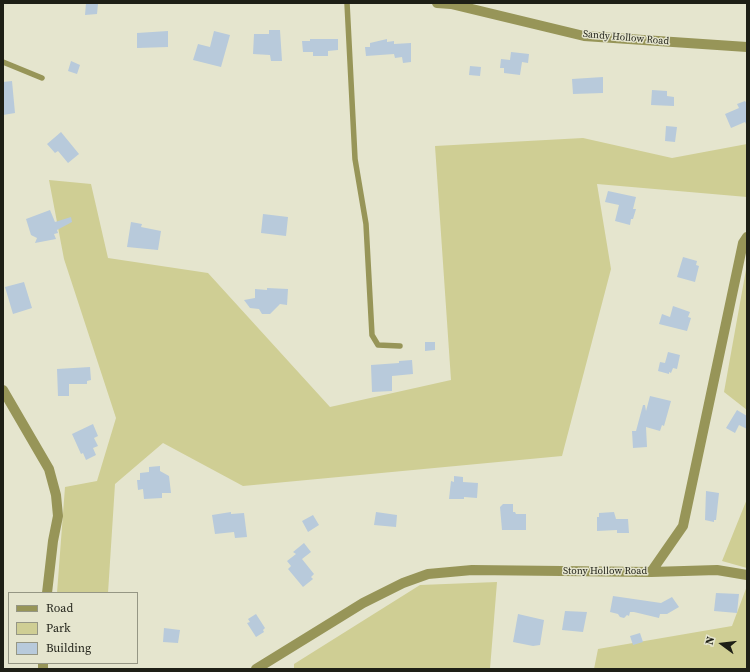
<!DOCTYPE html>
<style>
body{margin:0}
#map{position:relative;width:750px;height:672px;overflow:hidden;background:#e5e5ce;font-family:"Source Serif 4",serif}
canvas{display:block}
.frame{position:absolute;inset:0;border:4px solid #1e1f16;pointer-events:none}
.legend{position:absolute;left:8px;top:592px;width:130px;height:72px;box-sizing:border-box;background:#e5e5ce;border:1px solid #959684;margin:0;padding:5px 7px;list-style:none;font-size:12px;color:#1e1f16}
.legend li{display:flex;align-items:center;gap:8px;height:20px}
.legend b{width:20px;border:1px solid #959684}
.north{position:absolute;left:702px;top:624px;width:40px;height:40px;-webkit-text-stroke:3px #e5e5ce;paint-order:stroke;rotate:285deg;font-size:11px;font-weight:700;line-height:16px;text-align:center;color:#1e1f16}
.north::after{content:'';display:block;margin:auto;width:14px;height:18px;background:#1e1f16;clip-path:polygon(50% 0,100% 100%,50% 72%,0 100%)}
</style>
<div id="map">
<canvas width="750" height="672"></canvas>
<div class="frame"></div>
<ul class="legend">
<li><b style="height:5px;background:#979558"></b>Road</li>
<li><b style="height:11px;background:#cfce94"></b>Park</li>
<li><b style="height:11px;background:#b8cadb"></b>Building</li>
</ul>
<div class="north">N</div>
</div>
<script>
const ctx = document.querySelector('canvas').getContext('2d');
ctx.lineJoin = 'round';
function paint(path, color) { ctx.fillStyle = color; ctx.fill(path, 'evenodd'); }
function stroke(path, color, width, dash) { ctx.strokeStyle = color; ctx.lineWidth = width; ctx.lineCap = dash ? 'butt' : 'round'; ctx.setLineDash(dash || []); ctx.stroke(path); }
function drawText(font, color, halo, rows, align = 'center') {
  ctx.font = font + ' "Source Serif 4",serif'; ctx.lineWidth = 3; ctx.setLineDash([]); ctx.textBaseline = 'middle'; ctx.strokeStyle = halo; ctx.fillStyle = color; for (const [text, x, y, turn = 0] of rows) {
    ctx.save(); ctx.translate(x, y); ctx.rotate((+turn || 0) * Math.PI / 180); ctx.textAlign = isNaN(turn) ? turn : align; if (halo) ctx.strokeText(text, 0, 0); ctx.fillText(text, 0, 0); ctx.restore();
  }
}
const green = new Path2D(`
 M 583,138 L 672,158 L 747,144 L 747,197 L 597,184 L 611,269 L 562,456 L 243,486 L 163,443 L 115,484 L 108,593 L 57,593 L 65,487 L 97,481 L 116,418 L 64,259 L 49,180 L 91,184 L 108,258 L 208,273 L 330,407 L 451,380 L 435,146 Z
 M 747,264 L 747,410 L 724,392 Z
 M 747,499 L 747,568 L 722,561 Z
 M 497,582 L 490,669 L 294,669 L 294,664 L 420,585 Z
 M 747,586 L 747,669 L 594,669 L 598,649 L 732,626 Z`);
const building = new Path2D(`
 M 86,3 L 98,4 L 97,14 L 85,15 Z
 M 269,30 L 280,30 L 282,61 L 271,61 L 270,55 L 253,54 L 254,34 L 269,34 Z
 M 168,31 L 168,47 L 137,48 L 137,33 Z
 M 214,31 L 230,35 L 221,67 L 193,60 L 198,44 L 210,47 Z
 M 310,39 L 338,39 L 338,50 L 328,51 L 328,56 L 313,56 L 313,52 L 303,52 L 302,41 L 310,41 Z
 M 387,39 L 387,42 L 394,41 L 394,44 L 411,43 L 411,62 L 403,63 L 402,57 L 395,58 L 394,54 L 366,56 L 365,47 L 370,47 L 370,43 Z
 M 511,52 L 529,54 L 528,63 L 522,62 L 520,75 L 504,73 L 504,68 L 500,68 L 501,59 L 510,60 Z
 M 71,61 L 80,65 L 77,74 L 68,71 Z
 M 470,66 L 481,67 L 480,76 L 469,75 Z
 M 603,77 L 603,93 L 573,94 L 572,79 Z
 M 12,81 L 15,113 L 3,115 L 3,82 Z
 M 652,90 L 667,91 L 667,96 L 674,97 L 674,106 L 651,105 Z
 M 745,101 L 747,104 L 747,126 L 745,122 L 731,128 L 725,114 L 739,108 L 737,104 Z
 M 666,126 L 677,127 L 675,142 L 665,141 Z
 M 61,132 L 79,154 L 68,163 L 58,151 L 55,153 L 47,144 Z
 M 608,191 L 636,197 L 633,209 L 636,209 L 633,219 L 631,219 L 630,225 L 615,221 L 619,205 L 605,202 Z
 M 50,210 L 55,222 L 71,217 L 72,222 L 57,230 L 58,233 L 54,234 L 56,239 L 35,243 L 37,238 L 31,235 L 26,219 Z
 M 263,214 L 288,217 L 286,236 L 261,233 Z
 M 131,222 L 142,224 L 141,227 L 161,231 L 158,250 L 127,247 Z
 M 683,257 L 697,261 L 696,265 L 699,266 L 695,282 L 677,277 Z
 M 24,282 L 32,308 L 13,314 L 5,287 Z
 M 267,288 L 288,289 L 287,305 L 280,304 L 270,314 L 262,314 L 259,309 L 250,308 L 244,300 L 255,298 L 255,289 L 267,290 Z
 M 673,306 L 690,312 L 688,317 L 691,318 L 687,331 L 659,324 L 662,314 L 670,317 Z
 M 425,342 L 435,342 L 435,350 L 425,351 Z
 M 668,352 L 680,355 L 677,369 L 673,368 L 671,373 L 669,372 L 669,374 L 658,371 L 660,362 L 665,363 Z
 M 412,360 L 413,374 L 392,376 L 392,391 L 372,392 L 371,365 L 399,363 L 399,361 Z
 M 90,367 L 91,380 L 87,381 L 87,384 L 69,384 L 69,396 L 58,396 L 57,369 Z
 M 650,396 L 671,401 L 664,426 L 662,425 L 660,431 L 646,427 L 647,447 L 633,448 L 632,431 L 636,431 L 643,405 L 645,405 L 646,411 Z
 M 737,410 L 747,416 L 747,429 L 739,425 L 735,433 L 726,428 Z
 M 93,424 L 98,436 L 94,438 L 98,446 L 93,448 L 96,455 L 86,460 L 83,453 L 81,454 L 72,434 Z
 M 160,466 L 160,471 L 169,476 L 171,493 L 162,493 L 162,498 L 144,499 L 143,489 L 138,490 L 137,480 L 140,480 L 140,473 L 149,472 L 149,467 Z
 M 454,476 L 463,477 L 463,482 L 478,483 L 477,498 L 464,497 L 464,499 L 449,499 L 451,481 L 454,482 Z
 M 706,491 L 719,493 L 716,520 L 714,520 L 714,522 L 705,520 Z
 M 503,504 L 513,504 L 513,512 L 515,512 L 516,514 L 526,514 L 526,530 L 502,530 L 500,507 Z
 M 231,512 L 231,514 L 244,513 L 247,537 L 235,538 L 234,532 L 215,534 L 212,515 Z
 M 376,512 L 397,515 L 396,527 L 374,525 Z
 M 614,512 L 616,519 L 628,519 L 629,533 L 617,533 L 617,530 L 597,531 L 597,517 L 599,517 L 599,513 Z
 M 313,515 L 319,525 L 308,532 L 302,521 Z
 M 304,543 L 311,552 L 302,559 L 314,574 L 311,577 L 313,579 L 303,587 L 288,569 L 291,566 L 287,561 L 296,554 L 293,552 Z
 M 716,593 L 739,594 L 737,613 L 714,611 Z
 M 613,596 L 661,603 L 672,597 L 679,607 L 667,614 L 660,614 L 659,618 L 634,612 L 630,612 L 629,616 L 627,615 L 624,618 L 620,617 L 618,614 L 610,612 Z
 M 565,611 L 587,612 L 583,632 L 562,630 Z
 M 256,614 L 265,628 L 263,630 L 264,632 L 256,637 L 247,623 L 250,622 L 248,619 Z
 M 518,614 L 544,620 L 540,645 L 533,646 L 513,642 Z
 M 164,628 L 180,630 L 178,643 L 163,642 Z
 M 640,633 L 643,642 L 633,645 L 630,636 Z`);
const lane = new Path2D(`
 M 347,3 L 355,159 L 366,224 L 372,335 L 378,345 L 400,346
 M 3,62 L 42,78`);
const street = new Path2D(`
 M 437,3 L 451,4 L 584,36 L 747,47
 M 3,390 L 49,469 L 56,495 L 58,516 L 53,541 L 47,593
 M 651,572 L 717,570 L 747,575
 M 43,669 L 43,663
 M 256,669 L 363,603 L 403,583 L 428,574 L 472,570 L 651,572 L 683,526 L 743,243 L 747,237`);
const streetNames = [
 ["Sandy Hollow Road",626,38,5],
 ["Stony Hollow Road",605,571]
];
paint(green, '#cfce94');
paint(building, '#b8cadb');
stroke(lane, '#979558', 5.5);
stroke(street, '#979558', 10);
drawText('10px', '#1e1f16', '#e5e5ce', streetNames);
</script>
